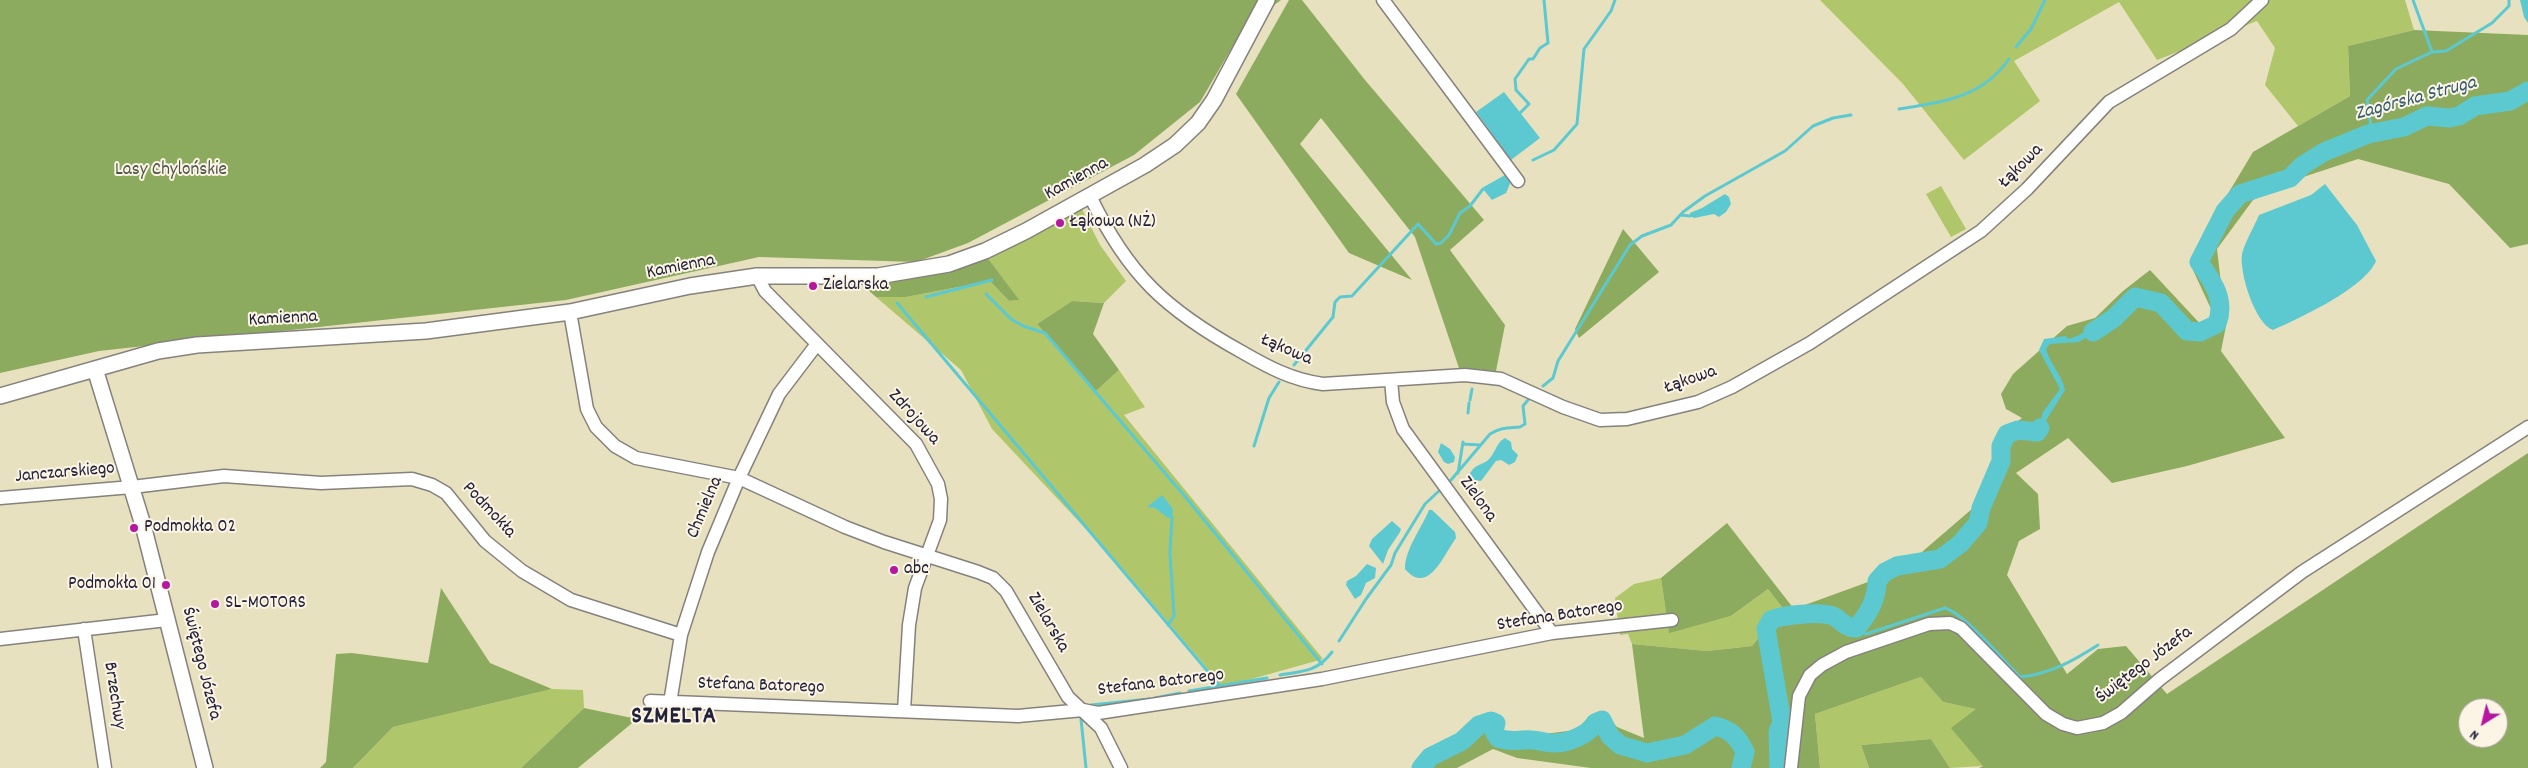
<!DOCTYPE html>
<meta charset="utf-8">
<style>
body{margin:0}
#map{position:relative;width:2528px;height:768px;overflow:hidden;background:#e8e1bf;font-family:Dekko,sans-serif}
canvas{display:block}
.north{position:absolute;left:2458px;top:698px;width:50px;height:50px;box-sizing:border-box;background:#fcf5e5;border:1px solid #a5a1a1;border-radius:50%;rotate:216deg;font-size:14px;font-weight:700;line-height:20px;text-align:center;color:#22223b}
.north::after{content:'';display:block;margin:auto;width:18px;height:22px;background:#b5179e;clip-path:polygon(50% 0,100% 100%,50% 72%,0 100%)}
</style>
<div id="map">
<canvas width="2528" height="768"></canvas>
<div class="north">N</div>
</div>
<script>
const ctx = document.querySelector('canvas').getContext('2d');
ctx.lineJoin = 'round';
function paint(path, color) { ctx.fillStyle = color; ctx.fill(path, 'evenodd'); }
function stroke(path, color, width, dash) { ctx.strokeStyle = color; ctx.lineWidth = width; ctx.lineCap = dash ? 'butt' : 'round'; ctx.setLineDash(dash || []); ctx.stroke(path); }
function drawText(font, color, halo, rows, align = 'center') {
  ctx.font = font + ' Dekko,sans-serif'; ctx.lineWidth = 4; ctx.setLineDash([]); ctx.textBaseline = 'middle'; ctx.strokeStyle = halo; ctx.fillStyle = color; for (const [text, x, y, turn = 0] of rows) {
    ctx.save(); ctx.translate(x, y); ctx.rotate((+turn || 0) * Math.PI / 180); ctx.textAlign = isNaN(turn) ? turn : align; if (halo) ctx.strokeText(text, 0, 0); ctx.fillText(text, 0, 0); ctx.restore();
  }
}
const green = new Path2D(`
 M 1820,0 L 2405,0 L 2414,30 L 2348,46 L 2350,96 L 2298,126 L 2265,85 L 2275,48 L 2257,21 L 2157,60 L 2119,2 L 2014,61 L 2040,101 L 1964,160 L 1903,84 Z
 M 1941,186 L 1966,229 L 1951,237 L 1926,194 Z
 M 1082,209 L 1100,245 L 1126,281 L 1104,303 L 1072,301 L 1037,324 L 1096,391 L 1119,370 L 1145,407 L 1124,415 L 1323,659 L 1223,687 L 1117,562 L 992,429 L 961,370 L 876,297 L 906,297 L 990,281 L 1009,301 L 1018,300 L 987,257 Z
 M 1661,578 L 1669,632 L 1731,616 L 1768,589 L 1783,607 L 1762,627 L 1760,636 L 1752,646 L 1707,651 L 1632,644 L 1628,634 L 1620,635 L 1615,598 L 1634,584 Z
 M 1921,677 L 1943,702 L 1977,709 L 1983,766 L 1950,768 L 1931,739 L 1861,745 L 1869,768 L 1820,768 L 1815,714 Z
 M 552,689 L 583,690 L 584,708 L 521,768 L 353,768 L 393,727 Z`);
const forest = new Path2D(`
 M 0,0 L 1281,0 L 1244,27 L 1200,102 L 1134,155 L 968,243 L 916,262 L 759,257 L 566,300 L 99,351 L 0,373 Z
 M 1289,0 L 1302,0 L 1365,80 L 1484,220 L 1450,250 L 1505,325 L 1496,371 L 1459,368 L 1415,237 L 1321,118 L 1300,144 L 1412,280 L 1349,253 L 1236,94 Z
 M 2414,30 L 2528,35 L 2528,244 L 2510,248 L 2449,184 L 2358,159 L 2297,179 L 2253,200 L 2217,249 L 2226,326 L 2221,351 L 2285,438 L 2187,466 L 2112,483 L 2068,438 L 2016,473 L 2038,494 L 2040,529 L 2019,541 L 2007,575 L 2067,674 L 2098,649 L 2126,646 L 2167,694 L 2528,453 L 2528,768 L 1979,768 L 1983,766 L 1951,728 L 1976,709 L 1943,702 L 1921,677 L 1815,714 L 1820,768 L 1591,768 L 1517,758 L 1493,749 L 1457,768 L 1431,768 L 1447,745 L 1487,726 L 1512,736 L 1552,733 L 1576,730 L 1587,719 L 1606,715 L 1617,727 L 1644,738 L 1632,644 L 1707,651 L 1752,646 L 1760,636 L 1762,627 L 1783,608 L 1768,589 L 1731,616 L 1669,633 L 1661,578 L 1727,523 L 1794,609 L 1901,570 L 1987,496 L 1995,438 L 2022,418 L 2006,409 L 2001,394 L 2013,374 L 2067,326 L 2095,318 L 2123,291 L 2150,270 L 2206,330 L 2212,311 L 2193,270 L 2214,217 L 2253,152 L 2350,96 L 2348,46 ZM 2468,708 L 2498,708 L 2498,738 L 2468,738 Z
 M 1623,229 L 1659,272 L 1579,338 L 1575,329 Z
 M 987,257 L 1019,300 L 1009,301 L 990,281 L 906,297 L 876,297 L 867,289 Z
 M 1072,301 L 1104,303 L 1093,334 L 1119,370 L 1096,391 L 1037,324 Z
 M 441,588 L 490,663 L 552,689 L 393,727 L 353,768 L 320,768 L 326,762 L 336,654 L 352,653 L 428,663 Z
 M 584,708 L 637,719 L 578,768 L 521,768 Z
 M 1931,739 L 1950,768 L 1869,768 L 1861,745 Z`);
const water = new Path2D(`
 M 2520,0 L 2528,0 L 2528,23 L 2524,17 Z
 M 1504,92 L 1540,138 L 1511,160 L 1476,112 Z
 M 1508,175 L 1512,179 L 1506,193 L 1492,200 L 1483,189 Z
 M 2325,184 L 2357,225 L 2376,261 C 2365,288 2300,318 2273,330 C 2255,324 2239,272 2242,254 C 2245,242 2254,227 2259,215 L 2311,195 Z
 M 1725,194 L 1729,197 L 1731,204 L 1726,212 L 1719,217 L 1714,214 L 1694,218 L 1690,216 L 1690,213 L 1702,208 Z
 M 2111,315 L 2114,320 L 2079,342 L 2050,344 L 2046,349 C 2050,364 2062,375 2065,390 L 2037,435 L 2018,433 L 2018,427 L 2038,429 L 2043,412 L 2060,389 L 2039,350 L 2044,339 L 2065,336 L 2069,339 L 2079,335 Z
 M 1505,438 L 1511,442 L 1512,449 L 1518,455 L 1515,462 L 1509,465 L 1501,460 L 1496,461 L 1481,481 L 1472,480 L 1468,477 C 1475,464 1477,467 1487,461 C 1495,455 1496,442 1505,438 Z
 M 1441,443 L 1450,449 L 1455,457 L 1454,462 L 1448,464 L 1444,462 L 1438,452 Z
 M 1162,495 L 1173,509 L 1172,517 L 1168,518 L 1155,508 L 1147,507 Z
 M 1429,510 L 1432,510 L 1455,532 L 1456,538 C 1443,556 1428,596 1405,569 C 1405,549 1421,529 1429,510 Z
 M 1392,521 L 1401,529 L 1400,532 L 1388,550 L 1383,564 L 1369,546 L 1372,539 Z
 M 1367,564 L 1376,568 L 1375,578 L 1366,583 L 1361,595 L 1355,599 L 1346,585 L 1347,581 L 1356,576 Z`);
const stream = new Path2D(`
 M 2413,0 L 2432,52
 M 2016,47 L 2031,29 L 2045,0
 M 1899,109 C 1942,102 1982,98 2009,59
 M 1520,113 L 1529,104 L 1516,90 L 1515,79 L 1529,59 L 1533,59 L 1540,48 L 1548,43 L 1544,0
 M 2372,133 L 2367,100 L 2396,69 L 2432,52 L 2446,51 L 2492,23 L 2509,6 L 2509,0
 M 1533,160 L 1554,150 L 1577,124 L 1584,49 L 1611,11 L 1615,0
 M 1681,215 L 1690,216
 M 986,294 L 1011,319 L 1023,326 L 1045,333 L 1188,500 L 1322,664
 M 926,297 L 992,280
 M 897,303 L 1220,686
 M 1294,365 L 1333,317 L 1335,302 L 1340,297 L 1352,296 L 1418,224 L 1436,244 L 1441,243 L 1449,235 L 1460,213 L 1470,206 L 1483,189 L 1508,175
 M 1543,386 L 1553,378 L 1558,361 L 1630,245 L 1642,236 L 1671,225 L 1683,212 L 1705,196 L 1785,151 L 1813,126 L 1833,118 L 1851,115
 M 1470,400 L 1472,389
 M 1468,413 L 1469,403
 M 1463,444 L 1480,445
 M 1254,446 L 1269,398 L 1279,382
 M 1458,473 L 1463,442
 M 1451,480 L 1490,434 C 1501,427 1508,428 1520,427 L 1525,424 L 1523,406 L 1528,400
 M 1168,625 L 1174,616 L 1170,553 L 1172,517
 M 1856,628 L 1866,634 L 1945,608 C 1966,615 2003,660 2020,677 C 2050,674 2073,661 2098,645
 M 1339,641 L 1366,599 L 1391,565 L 1395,553 L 1425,504 L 1440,490
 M 1280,675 C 1303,671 1317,672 1332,652
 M 1189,691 L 1267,678
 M 1155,698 L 1180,693
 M 1091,705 L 1149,699
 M 1081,719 L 1086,768`);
const river = new Path2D(`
 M 2093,332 L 2114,318 L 2135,297 L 2161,303 L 2187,331 L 2200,332 L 2217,324 C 2226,300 2213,282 2199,262 L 2225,211 L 2240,194 L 2290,178 L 2303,165 L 2324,152 L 2368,134 L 2404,127 L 2427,116 L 2449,118 L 2459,116 L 2475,106 L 2510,101 L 2528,91
 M 1421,768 L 1430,757 L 1462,741 L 1479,725 L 1491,721 L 1496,723 L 1494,731 L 1498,738 C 1512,743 1518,739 1532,740 C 1539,740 1548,744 1555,743 C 1568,743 1590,734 1595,723 L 1602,720 L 1610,736 L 1620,745 L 1647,753 L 1685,745 L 1715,726 C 1732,730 1738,738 1745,752 L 1741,768
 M 1779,768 L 1778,732 L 1782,722 L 1766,629 L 1771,620 C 1782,615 1820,611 1833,616 C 1842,620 1844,628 1856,628 C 1868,615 1877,599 1877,581 L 1885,572 L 1897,566 L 1940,559 L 1960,544 L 1978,523 L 1981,508 L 2001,461 L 2001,446 L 2007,434 L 2018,430 L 2037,432 L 2040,428`);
const minor = new Path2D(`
 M 1383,0 L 1518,181
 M 1090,196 C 1128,275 1166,310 1242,352 C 1268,367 1292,380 1323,384 L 1465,375 L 1501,379 L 1563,407 L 1600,420 L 1627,419 L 1698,402 L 1732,387 L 1810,343 L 1981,231 L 2027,189 L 2109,102 L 2231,29 L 2262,0
 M 757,276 L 765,291 L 916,444 L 938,484 L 941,499 L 940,520 L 915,588 L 909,625 L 904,711
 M 570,312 L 587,409 L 596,427 L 615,446 L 636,458 L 739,478 L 845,527 L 884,542 L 978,572 L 993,578 L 1006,591 L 1068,697 L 1101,728 L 1121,768
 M 1391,380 L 1393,402 L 1403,429 L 1552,633
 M 0,498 L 132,487 L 224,476 L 321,483 L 412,479 L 432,485 L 446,493 L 485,541 L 522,571 L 571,600 L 681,635
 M 84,629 L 105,768
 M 0,639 L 167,620
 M 650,701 L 1018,716 L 1083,710 L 1098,713 L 1322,679 L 1552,633 L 1672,620
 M 670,703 L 681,635 L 708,552 L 739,478 L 779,394 L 817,344
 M 1791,768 L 1799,696 L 1810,675 L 1822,665 L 1846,652 L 1929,624 L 1950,623 L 1961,628 L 2046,714 L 2063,724 L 2077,728 L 2103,723 L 2121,713 L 2160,679 L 2302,572 L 2528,427`);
const tertiary = new Path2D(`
 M 95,369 L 143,525 L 205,768
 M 0,396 L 158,351 L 197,345 L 426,331 L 570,312 L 690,286 L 757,276 L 878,276 L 949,264 L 985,251 L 1026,231 L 1145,165 L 1175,145 L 1198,123 L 1214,100 L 1267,0`);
const markers = [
 [1060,223,5,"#b5179e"],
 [813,286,5,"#b5179e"],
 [134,528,5,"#b5179e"],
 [894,570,5,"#b5179e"],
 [166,585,5,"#b5179e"],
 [215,604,5,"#b5179e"]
];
const streetNames = [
 ["Łąkowa",2022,167,-45],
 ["Kamienna",1077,180,-29],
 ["Kamienna",681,268,-11],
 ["Kamienna",283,320,-3],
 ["Łąkowa",1286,351,23],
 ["Łąkowa",1691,381,-19],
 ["Zdrojowa",913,418,48],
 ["Janczarskiego",65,474,-5],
 ["Zielona",1477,500,54],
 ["Chmielna",706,508,-67],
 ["Podmokła",488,511,47],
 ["Stefana Batorego",1560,617,-9],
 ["Zielarska",1047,623,60],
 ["Świętego Józefa",200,664,76],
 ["Świętego Józefa",2145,666,-37],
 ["Stefana Batorego",1161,684,-7],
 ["Stefana Batorego",761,687,2],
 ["Brzechwy",113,696,81]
];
const parkNames = [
 ["Lasy Chylońskie",171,171]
];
const poiNames = [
 ["Łąkowa (NŻ)",1070,223],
 ["Zielarska",823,286],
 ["Podmokła 02",144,528],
 ["abc",904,570],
 ["Podmokła 01",156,585,"right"],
 ["SL-MOTORS",225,604]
];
const waterNames = [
 ["Zagórska Struga",2416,100,-15]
];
const districtNames = [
 ["SZMELTA",674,719]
];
paint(green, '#b0c66a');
paint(forest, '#8cab5e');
paint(water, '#5cc9d1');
stroke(stream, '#5cc9d1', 3);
stroke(river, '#5cc9d1', 19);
stroke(minor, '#85827d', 15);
stroke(tertiary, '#85827d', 18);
stroke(minor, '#fff', 12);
stroke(tertiary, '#fff', 15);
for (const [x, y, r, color] of markers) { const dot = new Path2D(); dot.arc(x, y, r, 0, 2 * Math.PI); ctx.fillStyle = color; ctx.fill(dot); stroke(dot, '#fcf5e5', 2); }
drawText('19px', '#22223b', '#fcf5e5', streetNames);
drawText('19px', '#4d5349', '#fcf5e5', parkNames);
drawText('19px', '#22223b', '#fcf5e5', poiNames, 'left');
drawText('italic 20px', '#365c70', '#fcf5e5', waterNames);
ctx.letterSpacing = '1px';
drawText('bold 24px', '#22223b', '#fcf5e5', districtNames);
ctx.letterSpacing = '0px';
</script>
